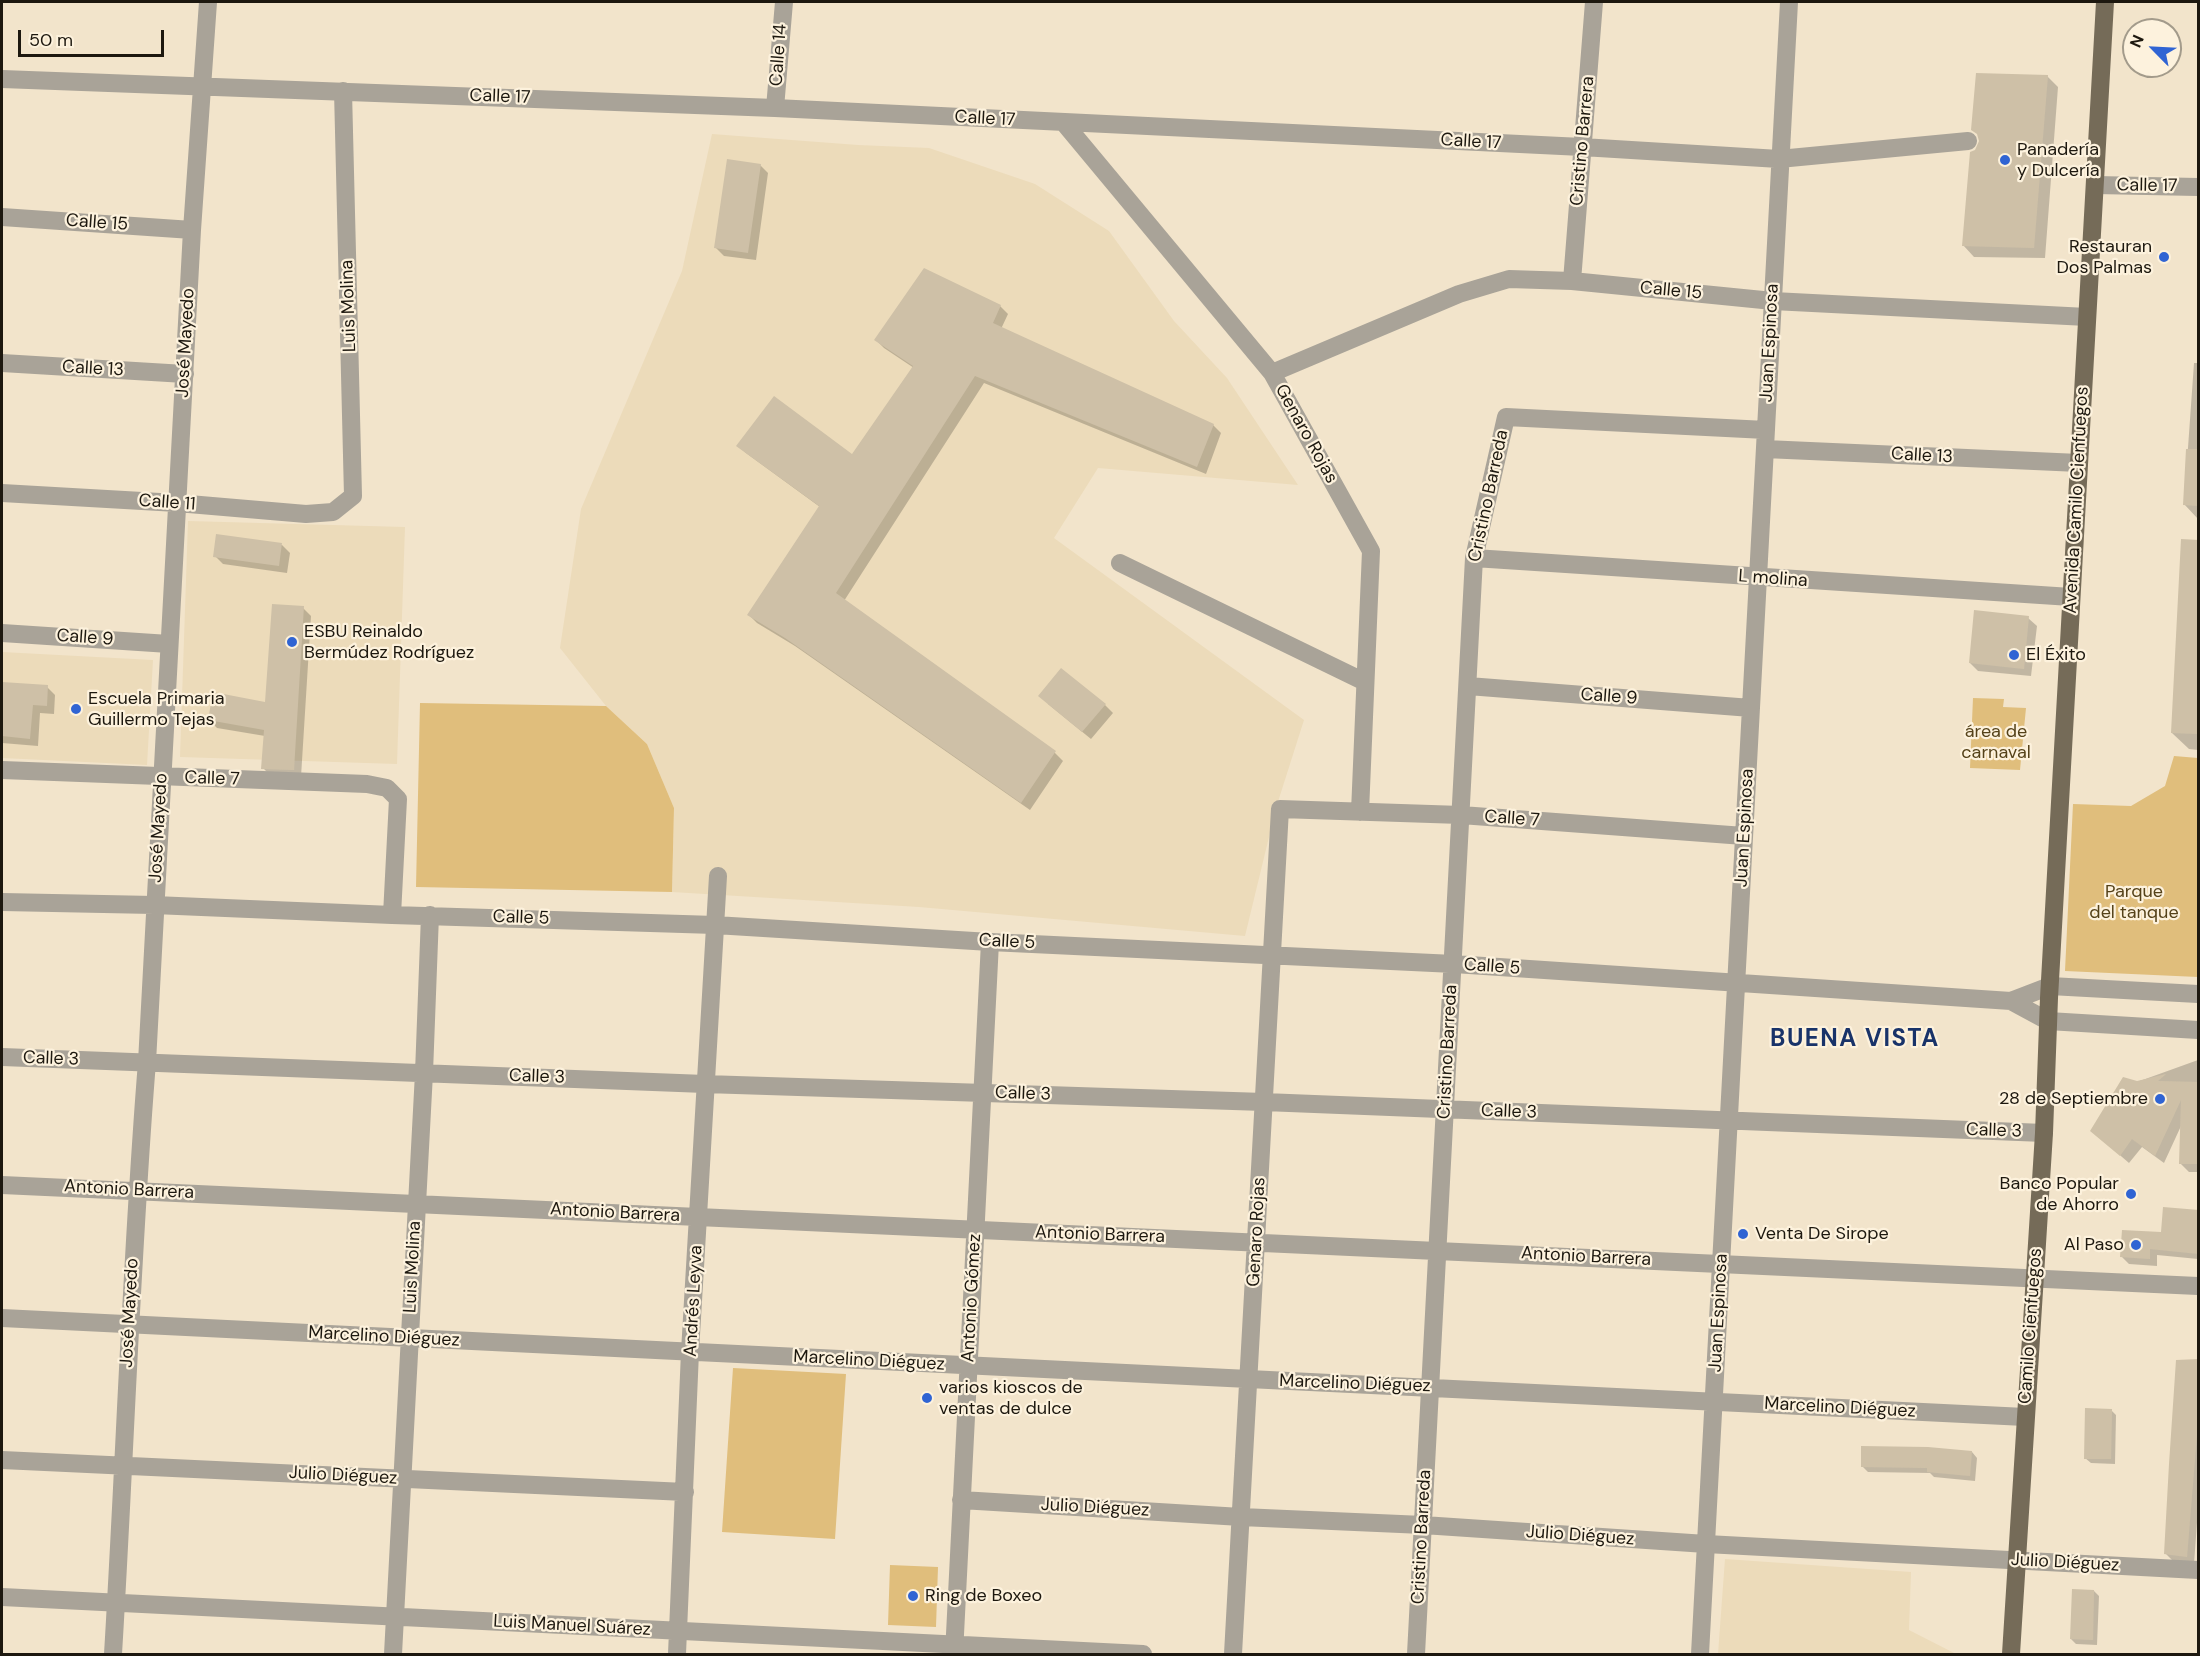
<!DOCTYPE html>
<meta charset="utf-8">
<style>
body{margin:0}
#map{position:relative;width:2200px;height:1656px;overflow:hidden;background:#f2e4cb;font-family:"DM Sans",sans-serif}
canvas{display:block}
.frame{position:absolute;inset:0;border:3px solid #1d180f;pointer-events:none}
.north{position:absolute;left:2122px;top:18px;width:60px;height:60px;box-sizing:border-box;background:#fdf2dd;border:2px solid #a39b8b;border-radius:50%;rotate:294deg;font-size:16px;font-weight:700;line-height:24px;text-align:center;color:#1d180f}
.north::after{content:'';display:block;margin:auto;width:21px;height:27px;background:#3064d3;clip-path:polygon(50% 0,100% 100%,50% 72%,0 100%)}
.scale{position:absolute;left:18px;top:30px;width:146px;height:27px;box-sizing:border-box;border:3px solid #1d180f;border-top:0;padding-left:8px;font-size:18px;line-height:21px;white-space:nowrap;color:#1d180f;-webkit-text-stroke:4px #fdf2dd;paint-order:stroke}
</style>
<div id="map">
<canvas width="2200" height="1656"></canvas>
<div class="frame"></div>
<div class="north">N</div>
<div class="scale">50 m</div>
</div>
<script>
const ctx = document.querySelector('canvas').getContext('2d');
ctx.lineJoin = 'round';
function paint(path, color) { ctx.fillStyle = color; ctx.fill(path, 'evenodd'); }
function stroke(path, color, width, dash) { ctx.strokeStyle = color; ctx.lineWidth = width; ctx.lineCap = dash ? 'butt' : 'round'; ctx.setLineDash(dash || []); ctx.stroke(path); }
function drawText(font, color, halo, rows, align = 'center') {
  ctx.font = font + ' "DM Sans",sans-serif'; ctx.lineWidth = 4.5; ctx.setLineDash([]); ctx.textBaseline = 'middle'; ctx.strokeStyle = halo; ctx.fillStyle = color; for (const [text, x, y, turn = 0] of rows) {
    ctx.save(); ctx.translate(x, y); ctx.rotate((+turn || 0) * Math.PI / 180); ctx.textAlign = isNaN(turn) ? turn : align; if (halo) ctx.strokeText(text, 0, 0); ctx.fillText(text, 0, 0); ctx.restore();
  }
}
const built = new Path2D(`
 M 712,134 L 858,145 L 929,148 L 1035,184 L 1109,231 L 1174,321 L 1227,378 L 1298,485 L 1098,468 L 1054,538 L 1304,720 L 1276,808 L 1245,936 L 919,907 L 672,892 L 674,808 L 647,744 L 606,706 L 560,648 L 581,509 L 682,271 Z
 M 188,521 L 405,527 L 397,764 L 180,757 Z
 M 2,652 L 153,660 L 147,765 L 2,758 Z
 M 1725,1559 L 1911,1572 L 1909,1630 L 1956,1654 L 1718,1654 Z`);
const green = new Path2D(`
 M 1973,698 L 2004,699 L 2003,707 L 2026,708 L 2020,770 L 1970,768 Z
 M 420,703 L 606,706 L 647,744 L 674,808 L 672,892 L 416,887 Z
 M 2174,756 L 2198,758 L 2198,977 L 2065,971 L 2073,804 L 2131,806 L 2165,786 Z
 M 733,1368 L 846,1374 L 835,1539 L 722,1532 Z
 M 890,1565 L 938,1567 L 936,1627 L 888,1625 Z`);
const shadow = new Path2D(`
 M 2047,76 L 2058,87 L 2045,258 L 1974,257 L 1963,245 Z
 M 760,165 L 768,173 L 756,260 L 724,256 L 716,248 Z
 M 1000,306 L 1008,314 L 1001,329 L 1213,425 L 1221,433 L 1206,474 L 984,383 L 844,601 L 1055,753 L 1063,761 L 1030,810 L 795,646 L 757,623 L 749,615 L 820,507 L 746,453 L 738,445 L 853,456 L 914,368 L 884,348 L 876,340 Z
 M 2194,363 L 2198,363 L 2198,519 L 2184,504 Z
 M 2198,541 L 2198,750 L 2189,749 L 2172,733 Z
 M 282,545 L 290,553 L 287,573 L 223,564 L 215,556 Z
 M 303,608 L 311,616 L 301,777 L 271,776 L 263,768 L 265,736 L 217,728 L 209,720 L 267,703 Z
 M 2028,618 L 2037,626 L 2031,676 L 1978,671 L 1970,663 Z
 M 2,684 L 47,687 L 55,695 L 54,714 L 40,713 L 38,746 L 2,743 Z
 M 1048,704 L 1105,705 L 1113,713 L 1091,739 Z
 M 2198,1060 L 2198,1172 L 2189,1172 L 2180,1163 L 2181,1126 L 2164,1163 L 2142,1147 L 2129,1163 L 2092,1131 L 2137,1082 Z
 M 2198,1212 L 2198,1259 L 2157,1255 L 2157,1266 L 2129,1264 L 2122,1257 Z
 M 2198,1361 L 2198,1509 L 2194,1564 L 2173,1561 L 2165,1553 Z
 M 2111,1410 L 2116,1415 L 2115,1464 L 2091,1463 L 2085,1458 Z
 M 1972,1452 L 1977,1458 L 1975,1481 L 1934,1477 L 1930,1473 L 1868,1472 L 1862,1466 Z
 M 2094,1591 L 2099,1596 L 2097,1645 L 2076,1644 L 2071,1639 Z`);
const building = new Path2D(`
 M 1976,73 L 2048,75 L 2034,248 L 1962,246 L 1970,152 L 1975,150 L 1979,141 L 1977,134 L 1971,130 Z
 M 727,159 L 761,164 L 748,253 L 714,248 Z
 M 924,268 L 1001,305 L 993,323 L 1214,424 L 1197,467 L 975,376 L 836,593 L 1056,751 L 1021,803 L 785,638 L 747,615 L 819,506 L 736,446 L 774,396 L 852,454 L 913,366 L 874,340 Z
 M 2186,449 L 2199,449 L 2199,506 L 2183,505 Z
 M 216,534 L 282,543 L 279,566 L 213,557 Z
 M 2181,539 L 2199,540 L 2198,734 L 2171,733 Z
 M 272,604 L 304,606 L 294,770 L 261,769 L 264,730 L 208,720 L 213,692 L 265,702 Z
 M 1974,610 L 2029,616 L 2024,669 L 1969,663 Z
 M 1061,668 L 1106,704 L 1082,732 L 1038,696 Z
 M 2,682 L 48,685 L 47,706 L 33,705 L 30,739 L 2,736 Z
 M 2166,1074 L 2158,1081 L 2199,1082 L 2199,1164 L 2179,1164 L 2181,1100 L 2155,1156 L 2132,1139 L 2120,1156 L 2090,1131 L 2123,1077 L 2137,1081 Z
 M 2163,1207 L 2199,1210 L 2199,1254 L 2150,1249 L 2150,1259 L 2120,1257 L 2122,1230 L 2161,1232 Z
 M 2199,1359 L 2199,1410 L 2187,1557 L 2164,1554 L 2169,1464 L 2176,1360 Z
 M 2085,1408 L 2112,1409 L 2111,1459 L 2084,1459 Z
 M 1861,1446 L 1928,1447 L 1972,1451 L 1970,1476 L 1927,1472 L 1927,1468 L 1861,1467 Z
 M 2072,1589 L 2094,1590 L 2093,1640 L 2070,1639 Z`);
const minor = new Path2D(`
 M 2,79 L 775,108 L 1582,147 L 1779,159 L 1968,141
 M 775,108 L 784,2
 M 1064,123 L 1272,373 L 1371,551 L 1360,812
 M 2095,185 L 2198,187
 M 2,217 L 192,230
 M 1572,281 L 1594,2
 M 2,363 L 185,374
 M 1272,373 L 1459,294 L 1509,279 L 1572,281 L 1773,301 L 2087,317
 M 1765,449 L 2079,463
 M 2,493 L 177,503 L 306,514 L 333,512 L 353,496 L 343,91
 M 1474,558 L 2071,597
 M 1120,563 L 1365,682
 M 2,633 L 169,644
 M 1468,686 L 1751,708
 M 2,770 L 367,784 L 387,788 L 398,799 L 392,915
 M 2,902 L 154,905 L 392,915 L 715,925 L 990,942 L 1454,964 L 2011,1001 L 2050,986 L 2198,994
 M 2011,1001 L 2048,1021 L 2198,1030
 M 2,1057 L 705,1084 L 1264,1102 L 2044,1133
 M 2,1185 L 2198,1286
 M 2,1318 L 2025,1417
 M 2,1460 L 685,1492
 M 961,1500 L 1241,1517 L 1423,1525 L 1706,1544 L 2198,1570
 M 2,1597 L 1143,1654
 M 113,1654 C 125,1457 131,1259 147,1062 L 192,230 L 208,2
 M 393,1654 L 424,1073 L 430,915
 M 677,1654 L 690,1352 L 718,876
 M 954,1654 L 990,942
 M 1233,1654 L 1280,809 L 1461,815 L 1744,836
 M 1416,1654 L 1474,558 L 1506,417 L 1766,430
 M 1700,1654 L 1789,2`);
const major = new Path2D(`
 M 2011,1654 L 2044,1133 L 2049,998 L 2105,2`);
const markers = [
 [2005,160,6,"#3064d3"],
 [2164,257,6,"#3064d3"],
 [292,642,6,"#3064d3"],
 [2014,655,6,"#3064d3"],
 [76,709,6,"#3064d3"],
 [2160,1099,6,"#3064d3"],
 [2131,1194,6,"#3064d3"],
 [1743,1234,6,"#3064d3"],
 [2136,1245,6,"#3064d3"],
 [927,1398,6,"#3064d3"],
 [913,1596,6,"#3064d3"]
];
const streetNames = [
 ["Calle 14",779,55,-86],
 ["Calle 17",500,97,2],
 ["Calle 17",985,119,3],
 ["Cristino Barrera",1583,141,-85],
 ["Calle 17",1471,142,3],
 ["Calle 17",2147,186,1],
 ["Calle 15",97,223,4],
 ["Calle 15",1671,291,5],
 ["Luis Molina",349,306,-92],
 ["José Mayedo",186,343,-87],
 ["Juan Espinosa",1770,343,-87],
 ["Calle 13",93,369,3],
 ["Genaro Rojas",1306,434,61],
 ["Calle 13",1922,456,3],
 ["Cristino Barreda",1489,496,-78],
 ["Avenida Camilo Cienfuegos",2077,500,-87],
 ["Calle 11",167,503,4],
 ["L molina",1773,579,4],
 ["Calle 9",85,638,4],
 ["Calle 9",1609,697,4],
 ["Calle 7",212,779,2],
 ["Calle 7",1512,819,4],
 ["José Mayedo",159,828,-87],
 ["Juan Espinosa",1745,828,-87],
 ["Calle 5",521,918,2],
 ["Calle 5",1007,942,3],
 ["Calle 5",1492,967,4],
 ["Cristino Barreda",1448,1052,-87],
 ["Calle 3",51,1059,2],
 ["Calle 3",537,1077,2],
 ["Calle 3",1023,1094,2],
 ["Calle 3",1509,1112,2],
 ["Calle 3",1994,1131,2],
 ["Antonio Barrera",129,1190,3],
 ["Antonio Barrera",615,1213,3],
 ["Genaro Rojas",1257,1232,-87],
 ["Antonio Barrera",1100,1235,2],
 ["Antonio Barrera",1586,1257,3],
 ["Luis Molina",413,1267,-87],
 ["Antonio Gómez",972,1298,-87],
 ["Andrés Leyva",694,1301,-87],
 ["José Mayedo",130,1313,-87],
 ["Juan Espinosa",1719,1313,-87],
 ["Camilo Cienfuegos",2031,1326,-86],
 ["Marcelino Diéguez",384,1337,3],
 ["Marcelino Diéguez",869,1361,3],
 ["Marcelino Diéguez",1355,1384,2],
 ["Marcelino Diéguez",1840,1408,3],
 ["Julio Diéguez",343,1476,3],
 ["Julio Diéguez",1095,1508,3],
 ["Julio Diéguez",1580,1536,4],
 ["Cristino Barreda",1422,1537,-87],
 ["Julio Diéguez",2065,1563,3],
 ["Luis Manuel Suárez",572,1626,3]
];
const poiNames = [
 ["Panadería",2017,150],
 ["y Dulcería",2017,171],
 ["Restauran",2152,247,"right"],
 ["Dos Palmas",2152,268,"right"],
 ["ESBU Reinaldo",304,632],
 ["Bermúdez Rodríguez",304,653],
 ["El Éxito",2026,655],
 ["Escuela Primaria",88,699],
 ["Guillermo Tejas",88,720],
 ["28 de Septiembre",2148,1099,"right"],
 ["Banco Popular",2119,1184,"right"],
 ["de Ahorro",2119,1205,"right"],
 ["Venta De Sirope",1755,1234],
 ["Al Paso",2124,1245,"right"],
 ["varios kioscos de",939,1388],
 ["ventas de dulce",939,1409],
 ["Ring de Boxeo",925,1596]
];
const parkNames = [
 ["área de",1996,732],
 ["carnaval",1996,753],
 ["Parque",2134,892],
 ["del tanque",2134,913]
];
const districtNames = [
 ["BUENA VISTA",1855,1040]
];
paint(built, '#ecdbba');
paint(green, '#e0be7c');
paint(shadow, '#0003');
paint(building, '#cec0a7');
stroke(minor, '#a9a398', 18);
stroke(major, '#756b58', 18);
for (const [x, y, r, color] of markers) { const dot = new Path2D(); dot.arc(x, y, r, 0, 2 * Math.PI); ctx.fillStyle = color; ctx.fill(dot); stroke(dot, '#fdf2dd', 2); }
drawText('18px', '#1d180f', '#fdf2dd', streetNames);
drawText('18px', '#1d180f', '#fdf2dd', poiNames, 'left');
drawText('18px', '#554219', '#fdf2dd', parkNames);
ctx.letterSpacing = '1.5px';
drawText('bold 24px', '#193369', '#fdf2dd', districtNames);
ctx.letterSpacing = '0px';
</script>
